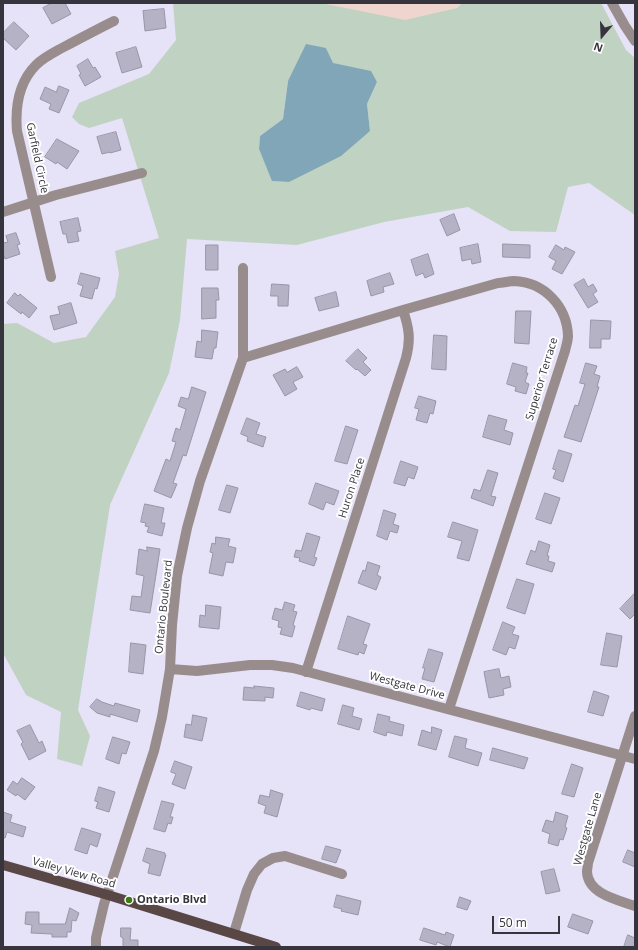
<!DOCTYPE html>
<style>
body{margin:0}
#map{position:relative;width:638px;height:950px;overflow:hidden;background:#e6e2f7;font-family:"Open Sans",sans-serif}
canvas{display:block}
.frame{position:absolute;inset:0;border:4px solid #36343d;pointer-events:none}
.north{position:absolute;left:582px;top:16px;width:40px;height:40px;-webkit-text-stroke:3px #fff;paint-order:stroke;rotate:199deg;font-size:11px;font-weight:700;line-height:16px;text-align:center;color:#36343d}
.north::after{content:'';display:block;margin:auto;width:14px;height:18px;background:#36343d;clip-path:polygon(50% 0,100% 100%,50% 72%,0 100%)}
.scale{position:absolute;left:492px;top:916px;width:68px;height:18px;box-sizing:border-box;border:2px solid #36343d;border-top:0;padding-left:5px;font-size:12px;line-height:14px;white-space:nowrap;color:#36343d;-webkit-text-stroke:3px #fff;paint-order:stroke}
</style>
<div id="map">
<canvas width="638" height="950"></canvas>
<div class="frame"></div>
<div class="north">N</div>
<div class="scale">50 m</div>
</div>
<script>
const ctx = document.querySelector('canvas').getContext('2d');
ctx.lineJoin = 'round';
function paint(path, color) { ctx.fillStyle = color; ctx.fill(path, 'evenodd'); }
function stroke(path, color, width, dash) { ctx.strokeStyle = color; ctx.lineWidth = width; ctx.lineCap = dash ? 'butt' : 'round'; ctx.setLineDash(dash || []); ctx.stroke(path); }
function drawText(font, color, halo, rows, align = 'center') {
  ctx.font = font + ' "Open Sans",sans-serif'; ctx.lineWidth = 4; ctx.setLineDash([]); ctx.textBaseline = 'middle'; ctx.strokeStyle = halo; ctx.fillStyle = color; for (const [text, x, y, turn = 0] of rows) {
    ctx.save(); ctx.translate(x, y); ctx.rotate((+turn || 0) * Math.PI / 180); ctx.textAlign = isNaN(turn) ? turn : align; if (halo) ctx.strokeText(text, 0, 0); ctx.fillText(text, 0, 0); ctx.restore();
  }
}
const commercial = new Path2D(`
 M 321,3 L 462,3 L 457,8 L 405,21 Z`);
const green = new Path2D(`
 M 173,3 L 321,3 L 405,20 L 457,8 L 462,3 L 601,3 L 626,50 L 635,58 L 635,215 L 589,183 L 568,187 L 556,232 L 510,231 L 468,207 L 384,222 L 297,245 L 187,239 L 180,320 L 169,373 L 110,505 L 78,710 L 90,736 L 82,766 L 57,759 L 61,712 L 26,695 L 3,653 L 3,324 L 17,323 L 54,343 L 86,337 L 115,297 L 119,274 L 115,251 L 159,238 L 122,118 L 89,128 L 79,124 L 72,117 L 79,103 L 149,74 L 176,40 ZM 326,48 L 332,63 L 377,82 L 367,104 L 370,131 L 289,182 L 273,181 L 259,149 L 260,136 L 283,119 L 288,81 Z`);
const water = new Path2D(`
 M 306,44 L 326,48 L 333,63 L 371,71 L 377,82 L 367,104 L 370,131 L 341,156 L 289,182 L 272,181 L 259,149 L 260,136 L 283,119 L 288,81 Z`);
const building = new Path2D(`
 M 52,3 L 65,3 L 71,14 L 52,24 L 43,8 Z
 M 164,9 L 166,28 L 145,31 L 143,11 Z
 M 14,22 L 29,36 L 16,50 L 3,38 L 3,33 Z
 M 136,47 L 142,67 L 122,73 L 116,53 Z
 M 88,59 L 93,68 L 95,67 L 101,77 L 85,86 L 79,75 L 81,74 L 77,66 Z
 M 59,86 L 69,90 L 59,113 L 49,109 L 51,104 L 40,99 L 45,87 L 56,92 Z
 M 116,132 L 121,150 L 110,153 L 110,152 L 102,154 L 97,137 Z
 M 57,139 L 79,151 L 67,169 L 57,162 L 56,164 L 45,157 Z
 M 454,214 L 460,230 L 447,236 L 440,220 Z
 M 78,218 L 81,231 L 77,232 L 79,241 L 68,243 L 66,234 L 63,234 L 60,222 Z
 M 16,233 L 20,244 L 17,245 L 20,254 L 5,259 L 3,253 L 3,243 L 8,242 L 6,236 Z
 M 478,244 L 481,262 L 472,264 L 471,259 L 462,261 L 460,248 Z
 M 503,244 L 530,245 L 530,258 L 503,257 Z
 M 206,245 L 218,245 L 218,270 L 206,270 Z
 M 556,245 L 564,250 L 565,247 L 575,252 L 562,274 L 552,269 L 556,261 L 549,257 Z
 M 428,254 L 434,274 L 425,278 L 423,273 L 416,276 L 411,260 Z
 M 81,273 L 100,278 L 97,289 L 95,288 L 92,299 L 80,296 L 83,286 L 78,284 Z
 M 390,273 L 394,284 L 383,287 L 384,292 L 371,296 L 367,281 Z
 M 584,279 L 588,287 L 593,284 L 597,291 L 593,294 L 598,302 L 588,308 L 574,285 Z
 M 272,284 L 289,285 L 288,306 L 278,306 L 278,296 L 271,296 Z
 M 202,288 L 218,288 L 219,300 L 216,300 L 216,318 L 202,319 Z
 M 336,292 L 339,306 L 319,311 L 315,298 Z
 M 15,293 L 18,296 L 20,294 L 37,308 L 29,318 L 22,312 L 21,314 L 7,303 Z
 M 71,303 L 77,323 L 54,330 L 50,316 L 60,314 L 58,307 Z
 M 516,311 L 531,311 L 529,344 L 515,343 Z
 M 591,320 L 611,321 L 610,339 L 601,339 L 601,348 L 590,348 Z
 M 202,330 L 218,332 L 216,348 L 214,348 L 212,359 L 195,357 L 197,341 L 201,342 Z
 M 434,335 L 447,336 L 446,370 L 432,369 Z
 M 358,349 L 367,358 L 363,362 L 371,370 L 365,376 L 357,369 L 356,370 L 346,361 Z
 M 513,363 L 527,367 L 526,373 L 528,373 L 525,382 L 529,384 L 526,394 L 515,391 L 516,387 L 507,384 Z
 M 586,363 L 597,366 L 594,374 L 600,376 L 597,387 L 599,387 L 581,442 L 564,437 L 575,405 L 578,406 L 585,384 L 580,383 Z
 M 297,367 L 303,377 L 293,382 L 297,389 L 285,396 L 273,375 L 285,369 L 287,372 Z
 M 192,387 L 206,392 L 186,456 L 183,455 L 173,483 L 177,484 L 171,498 L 154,491 L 166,459 L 170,461 L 176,442 L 172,441 L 176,428 L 180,430 L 186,409 L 178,406 L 181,397 L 188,399 Z
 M 419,396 L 436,401 L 433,414 L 430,413 L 427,423 L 416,420 L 419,409 L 415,408 Z
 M 489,415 L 507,420 L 504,430 L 513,433 L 510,445 L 483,437 Z
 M 247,418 L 260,423 L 256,434 L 266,437 L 263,447 L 247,441 L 248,437 L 241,434 Z
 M 346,426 L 358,430 L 347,464 L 335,461 Z
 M 559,450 L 572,454 L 563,482 L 553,478 L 556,470 L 553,469 Z
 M 401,461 L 418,467 L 414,479 L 408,477 L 405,486 L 394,483 Z
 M 488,470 L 498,473 L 491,496 L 496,497 L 493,506 L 471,498 L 474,489 L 480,491 Z
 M 316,483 L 339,491 L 334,505 L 326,502 L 323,510 L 309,504 Z
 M 227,485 L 238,488 L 230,513 L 219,510 Z
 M 545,493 L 560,498 L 551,524 L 536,519 Z
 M 145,504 L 164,508 L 161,523 L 165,523 L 162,536 L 147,532 L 149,527 L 145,526 L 146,523 L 141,522 Z
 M 384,510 L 396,514 L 393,524 L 399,526 L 397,533 L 390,531 L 387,540 L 377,536 Z
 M 453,522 L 478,530 L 469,561 L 457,558 L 462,541 L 448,537 Z
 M 307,533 L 320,537 L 314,557 L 317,558 L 314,566 L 299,561 L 300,558 L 294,557 L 296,550 L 301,551 Z
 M 216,537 L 230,539 L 228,546 L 236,548 L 233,563 L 226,562 L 223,576 L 209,573 L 213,553 L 210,552 L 212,543 L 215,544 Z
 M 539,541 L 550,545 L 547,556 L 549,556 L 548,561 L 555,563 L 552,572 L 526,564 L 531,550 L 535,552 Z
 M 147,547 L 160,549 L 150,613 L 130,610 L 132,596 L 141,597 L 144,576 L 136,574 L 139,549 L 147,551 Z
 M 368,562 L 380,566 L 377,575 L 381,577 L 376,590 L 358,583 L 363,570 L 365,571 Z
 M 517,579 L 534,584 L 525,614 L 507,608 Z
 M 635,593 L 635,614 L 630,619 L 620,609 Z
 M 285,602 L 295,605 L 293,611 L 297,612 L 293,625 L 295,626 L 292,637 L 280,634 L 282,628 L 278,627 L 279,621 L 272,619 L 275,608 L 282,610 Z
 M 206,605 L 221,607 L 219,629 L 199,627 L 200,615 L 205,616 Z
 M 348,616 L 370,624 L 363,644 L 367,645 L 364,654 L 359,652 L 358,655 L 338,649 Z
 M 503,622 L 515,627 L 512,634 L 519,636 L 515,649 L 509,647 L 506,655 L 493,650 Z
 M 607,633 L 622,636 L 617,667 L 601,665 Z
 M 131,643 L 146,645 L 143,674 L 129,672 Z
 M 429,649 L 443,653 L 434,682 L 422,679 L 425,668 L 423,668 Z
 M 499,669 L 501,678 L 509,676 L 511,687 L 503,689 L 504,695 L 489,698 L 484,672 Z
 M 254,686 L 274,688 L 273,698 L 265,697 L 265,701 L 243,700 L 244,687 L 254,688 Z
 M 594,691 L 609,696 L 603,716 L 588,712 Z
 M 301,692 L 325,699 L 322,711 L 311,708 L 310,710 L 297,706 Z
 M 97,699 L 102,702 L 114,706 L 115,703 L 140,710 L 137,722 L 110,714 L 110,717 L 97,713 L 90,707 Z
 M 343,705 L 354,708 L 352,716 L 362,719 L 359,730 L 338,724 Z
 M 378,714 L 390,717 L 389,721 L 404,725 L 402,736 L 387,732 L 386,736 L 374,732 Z
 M 193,715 L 207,718 L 202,741 L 184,737 L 186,724 L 191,725 Z
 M 30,725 L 39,743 L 42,741 L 46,751 L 29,760 L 21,744 L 23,742 L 17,731 Z
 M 432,727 L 442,730 L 436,750 L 418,745 L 422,730 L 431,733 Z
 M 455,736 L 467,739 L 465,748 L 482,753 L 478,766 L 449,757 Z
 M 113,737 L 130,742 L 126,754 L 122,753 L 119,764 L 106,759 Z
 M 493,748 L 528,758 L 524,769 L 490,760 Z
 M 175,761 L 192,767 L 185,789 L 172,784 L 176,774 L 171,772 Z
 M 572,764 L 583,768 L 574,797 L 562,794 Z
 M 22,778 L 35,787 L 25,800 L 17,794 L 16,796 L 7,790 L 13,781 L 17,784 Z
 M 99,787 L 115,792 L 109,812 L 96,808 L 98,802 L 95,801 Z
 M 271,790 L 283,794 L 277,817 L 264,813 L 266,806 L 258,803 L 260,795 L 269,797 Z
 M 162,801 L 174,804 L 170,817 L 173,817 L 171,824 L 168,823 L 165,832 L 154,829 Z
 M 3,812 L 12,815 L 10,822 L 26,827 L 23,837 L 7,832 L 5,838 L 3,838 Z
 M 556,812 L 568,816 L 565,827 L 567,828 L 563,840 L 560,839 L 558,846 L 548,843 L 550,834 L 542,831 L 546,820 L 553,822 Z
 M 82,828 L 101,834 L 97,847 L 90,844 L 87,854 L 75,850 Z
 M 326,846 L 341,850 L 336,863 L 322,859 Z
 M 147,848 L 165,853 L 165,855 L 166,855 L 160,876 L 148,873 L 150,864 L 143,861 Z
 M 628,850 L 635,853 L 635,867 L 623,862 Z
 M 554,869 L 560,891 L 546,894 L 541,872 Z
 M 337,895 L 361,901 L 358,915 L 341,911 L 342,909 L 334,907 Z
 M 460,897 L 471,901 L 467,910 L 457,907 Z
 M 70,908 L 79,913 L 76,921 L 72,920 L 71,932 L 67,932 L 67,937 L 52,937 L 52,934 L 31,933 L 32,925 L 25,924 L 26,912 L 39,912 L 39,924 L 65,924 Z
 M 573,914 L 593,921 L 588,934 L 568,927 Z
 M 121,928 L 131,928 L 130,940 L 138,940 L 138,947 L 123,947 L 123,938 L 121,937 Z
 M 424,928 L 445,935 L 446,932 L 454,935 L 450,947 L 437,942 L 436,945 L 420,940 Z
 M 628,935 L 635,938 L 635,947 L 624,947 Z`);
const minor = new Path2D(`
 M 612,3 L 625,26 L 635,41
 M 3,212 L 56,195 L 142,173
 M 51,277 L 17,131 C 15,107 18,83 36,65 C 43,58 53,53 62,48 C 79,39 96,30 114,21
 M 243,358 L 403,310 L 498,283 C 503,283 509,281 514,281 C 544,282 567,306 568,336 C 568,341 566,346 565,351 L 449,709
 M 170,669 L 197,671 L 250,665 L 272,665 L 293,668 L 635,759
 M 306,672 L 406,358 C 411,339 409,328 403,310
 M 635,716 L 588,863 C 588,865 587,869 587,872 C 588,894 618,900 635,906
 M 234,933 L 247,890 L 254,874 L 262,864 L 273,858 L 285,856 L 342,874
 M 96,947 L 96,938 L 104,904 L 154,751 L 162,717 L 170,669 L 172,625 L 177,576 L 187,528 L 200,481 L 243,358 L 243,268`);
const major = new Path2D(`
 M 3,865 L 108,895 L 276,947`);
const markers = [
 [129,900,4,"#3f7b15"]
];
const streetNames = [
 ["Garfield Circle",37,158,78],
 ["Superior Terrace",542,379,-73],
 ["Huron Place",352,488,-72],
 ["Ontario Boulevard",164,607,-84],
 ["Westgate Drive",407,686,15],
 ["Westgate Lane",588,829,-74],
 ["Valley View Road",74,873,16]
];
const poiNames = [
 ["Ontario Blvd",137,900]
];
paint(commercial, '#eed5cd');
paint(green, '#c0d2c2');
paint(water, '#80a6b8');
paint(building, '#b6b2c6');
stroke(building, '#9995a9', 1);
stroke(minor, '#988d8c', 10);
stroke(major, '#594745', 10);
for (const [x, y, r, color] of markers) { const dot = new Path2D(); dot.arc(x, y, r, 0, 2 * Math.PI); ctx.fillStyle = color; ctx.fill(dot); stroke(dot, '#fff', 1.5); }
drawText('11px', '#36343d', '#fff', streetNames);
drawText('bold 11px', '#36343d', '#fff', poiNames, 'left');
</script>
